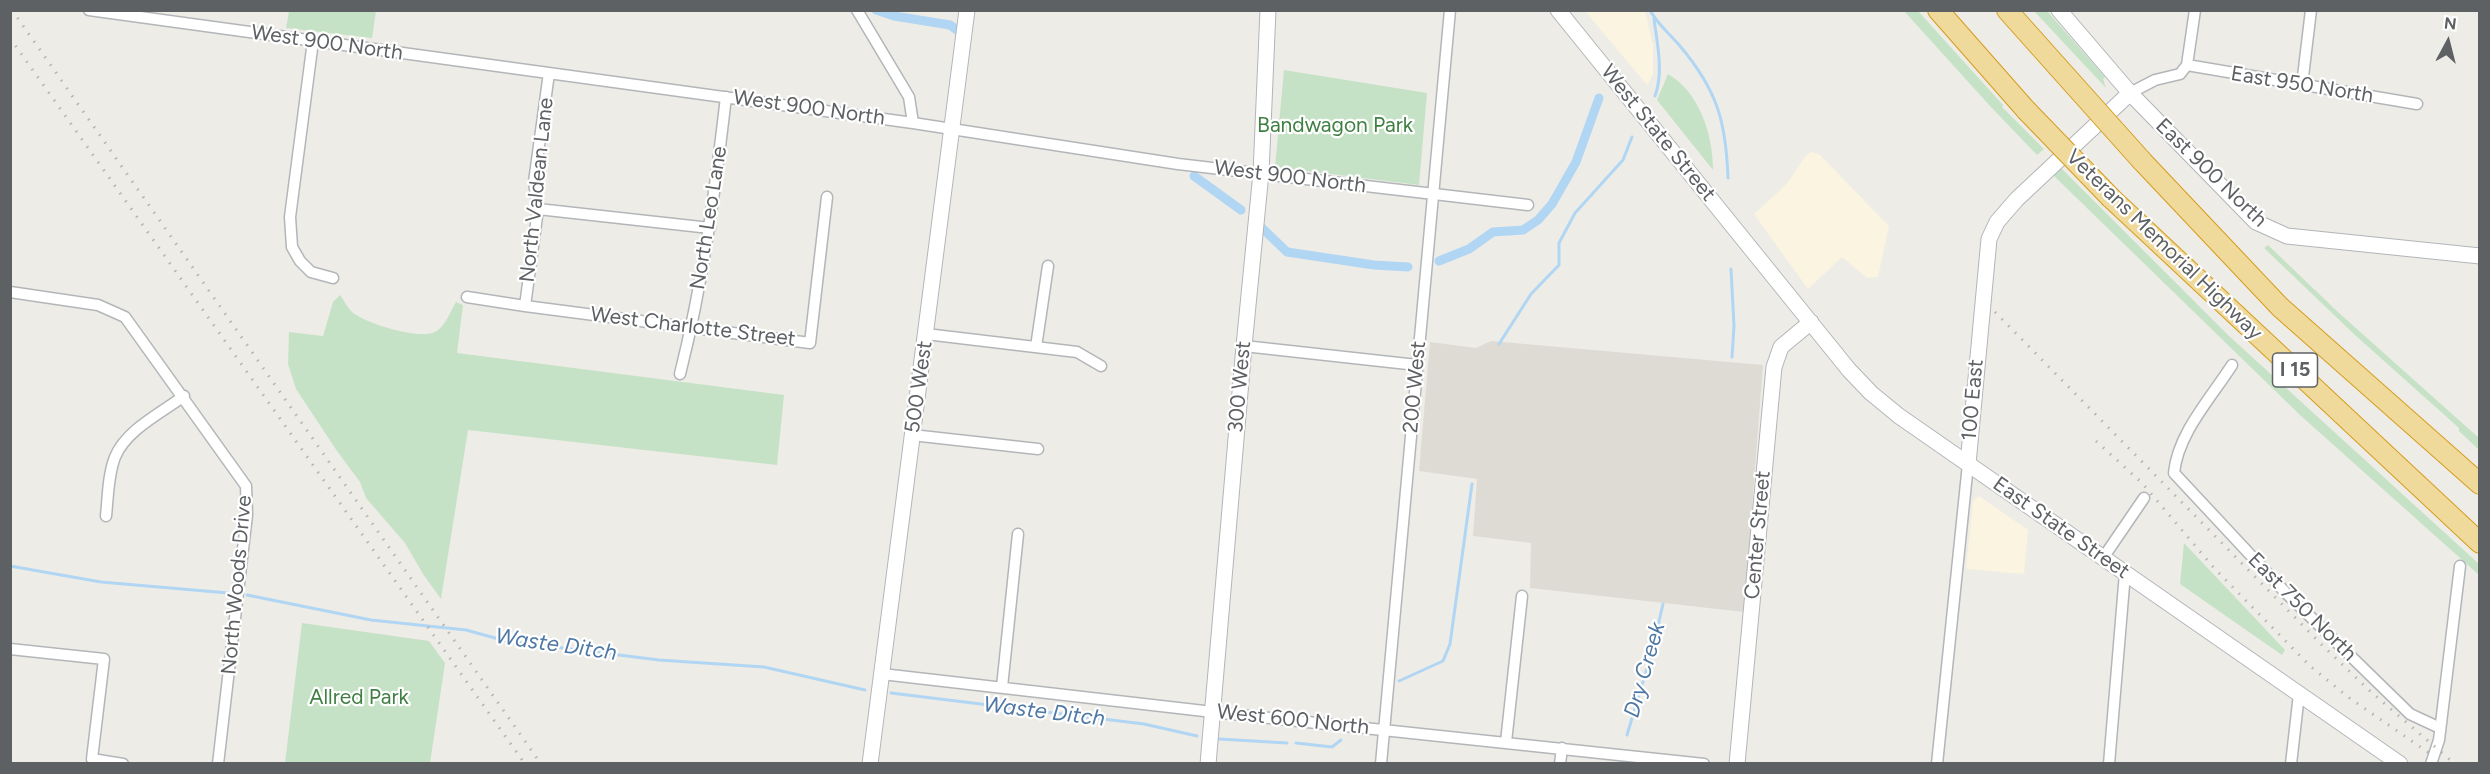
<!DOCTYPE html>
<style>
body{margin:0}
#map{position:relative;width:2490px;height:774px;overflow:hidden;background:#eeece6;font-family:Figtree,sans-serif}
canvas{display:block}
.frame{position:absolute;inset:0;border:12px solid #5e6164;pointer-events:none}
.north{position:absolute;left:2418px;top:12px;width:60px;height:60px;-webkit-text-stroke:4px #fff;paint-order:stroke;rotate:7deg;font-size:16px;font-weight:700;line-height:24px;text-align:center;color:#5e6164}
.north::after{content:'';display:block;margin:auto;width:21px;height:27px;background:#5e6164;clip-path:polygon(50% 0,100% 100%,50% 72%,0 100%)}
</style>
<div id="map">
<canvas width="2490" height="774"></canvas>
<div class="frame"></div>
<div class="north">N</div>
</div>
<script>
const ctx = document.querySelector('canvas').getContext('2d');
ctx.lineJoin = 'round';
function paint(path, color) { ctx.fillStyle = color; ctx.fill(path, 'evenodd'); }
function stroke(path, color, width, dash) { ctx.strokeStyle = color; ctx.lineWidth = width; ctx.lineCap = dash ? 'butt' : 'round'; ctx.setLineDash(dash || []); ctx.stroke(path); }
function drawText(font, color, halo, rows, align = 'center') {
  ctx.font = font + ' Figtree,sans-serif'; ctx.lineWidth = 4.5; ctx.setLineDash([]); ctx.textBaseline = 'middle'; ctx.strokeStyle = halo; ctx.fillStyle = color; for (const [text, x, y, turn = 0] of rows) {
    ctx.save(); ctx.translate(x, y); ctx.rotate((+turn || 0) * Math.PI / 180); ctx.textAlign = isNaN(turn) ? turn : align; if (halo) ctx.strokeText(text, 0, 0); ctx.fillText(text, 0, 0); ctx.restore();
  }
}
const commercial = new Path2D(`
 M 1585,11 L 1645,11 L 1653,45 L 1653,75 L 1647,85 Z
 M 1811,152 L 1819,154 L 1889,226 L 1878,277 L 1867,278 L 1842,257 L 1808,289 L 1754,214 L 1774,196 L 1789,181 L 1804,158 Z
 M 1979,496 L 2028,530 L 2024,574 L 1966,569 L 1973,501 Z`);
const education = new Path2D(`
 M 1491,341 L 1763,365 L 1744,612 L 1530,588 L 1531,543 L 1473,536 L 1477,479 L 1419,471 L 1430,342 L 1476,348 Z`);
const green = new Path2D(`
 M 289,11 L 376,11 L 372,38 L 286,28 Z
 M 1904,11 L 1918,11 L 2003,105 L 2002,107 L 2044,149 L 2037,155 L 1990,106 Z
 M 2034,11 L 2047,11 L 2105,77 L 2103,79 L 2106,88 Z
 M 1284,70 L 1427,93 L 1419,185 L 1275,167 Z
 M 1668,74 C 1699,92 1713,134 1713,170 L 1657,100 Z
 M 2060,167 L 2228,335 L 2479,564 L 2479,575 L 2300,415 L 2053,175 Z
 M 2268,245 L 2339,313 L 2479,438 L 2479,450 L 2459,431 L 2459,428 L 2355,335 L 2264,248 Z
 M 340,295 C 344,300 347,307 351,311 C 363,323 419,340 435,332 C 445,327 450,312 456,302 L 463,305 L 457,353 L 784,395 L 777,465 L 468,430 L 441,599 L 423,574 L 405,543 L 366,498 L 360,482 L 337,451 L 296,389 L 288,364 L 289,332 L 323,336 L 333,302 Z
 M 2184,543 L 2285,650 L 2282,655 L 2180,584 Z
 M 302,623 L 429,641 L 445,663 L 430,763 L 285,763 Z`);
const stream = new Path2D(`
 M 1650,10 C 1657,24 1670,34 1680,46 C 1717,90 1726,121 1728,178
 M 1654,19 C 1657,43 1664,72 1655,96
 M 1731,269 L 1734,326 L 1732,357
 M 1499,344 L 1531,294 L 1559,265 L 1559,243 L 1575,213 L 1623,160 L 1632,137
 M 10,566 L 101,582 L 228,593
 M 247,595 L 371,620 L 466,630 L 506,641 L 659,660 L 764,667 L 865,690
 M 1399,681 L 1443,661 L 1450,644 L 1472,484
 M 891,693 L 1144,724 L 1197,736
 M 1627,735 L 1651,655 L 1663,604
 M 1219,739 L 1287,743
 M 1296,743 L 1332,747 L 1341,740`);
const canal = new Path2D(`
 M 876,10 L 894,16 L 950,25 L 957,30
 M 1194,176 L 1241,210
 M 1261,227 L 1287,252 L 1374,265 L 1408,267
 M 1439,261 L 1469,249 L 1493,232 L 1523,230 L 1538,220 L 1552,204 L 1576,162 L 1599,98`);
const street = new Path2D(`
 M 89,10 L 913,123 L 1178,164 L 1528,205
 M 857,10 L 909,97 L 913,123
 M 313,41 L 290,217 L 292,247 L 300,261 L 311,272 L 333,278
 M 2187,65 L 2417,104
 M 2302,85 L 2311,10
 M 2130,93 L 2155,80 L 2180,74 L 2187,65 L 2195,10
 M 538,209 L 710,228
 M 10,292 L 98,305 L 125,317 L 246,486 L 247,515 L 218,764
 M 467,297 L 525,306 L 810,343 L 827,197
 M 525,306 L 538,209 L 534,182 L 549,73
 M 926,334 L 1077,352 L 1101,366
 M 1244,346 L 1417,365
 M 1036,347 L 1048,266
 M 2232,365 C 2211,398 2178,433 2174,473 L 2285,592 L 2410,714 L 2440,728
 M 680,374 C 703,283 715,191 726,97
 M 912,435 L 1038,449
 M 106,516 C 108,497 108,475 115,457 C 126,430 161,413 184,396
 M 2103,558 L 2144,498
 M 10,649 L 104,659 L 92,759 L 123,764
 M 882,674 L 1213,712 L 1704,764
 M 1002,687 L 1018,534
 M 1506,742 L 1522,596
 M 1381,764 L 1450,10
 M 1560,764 L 1562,748
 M 1937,764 L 1968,464
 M 2109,764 L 2125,573
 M 2291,764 L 2299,694
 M 2431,764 L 2439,740 L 2460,566`);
const secondary = new Path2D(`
 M 1558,10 L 1849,370 L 1871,393 L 1899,416 L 2400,764
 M 2059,10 L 2130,93 L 2256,222 L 2287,236 L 2480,256
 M 1968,464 L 1989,239 L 1997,222 L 2017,199 L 2130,93
 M 870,764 L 967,10
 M 1208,764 L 1244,346 L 1261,173 L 1268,10
 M 1737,764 L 1774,367 L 1781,347 L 1811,322`);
const highway = new Path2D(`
 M 1938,10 L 2026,110
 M 2007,10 L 2057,66
 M 2142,161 L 2280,307 L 2480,484
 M 2111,198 L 2480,543`);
const rail = new Path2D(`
 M 12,10 L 541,764
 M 10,38 L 525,764
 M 1995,312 L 2322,645 L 2371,692 L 2455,764
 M 2096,441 L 2142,483 L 2214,568 L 2310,666 L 2348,697 L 2432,755`);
const highwayBridge = new Path2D(`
 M 2057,66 L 2142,161
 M 2026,110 L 2111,198`);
const shields = [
 [2295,370,45]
];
const shieldNames = [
 ["I 15",2295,370]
];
const streetNames = [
 ["West 900 North",327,43,8],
 ["East 950 North",2302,85,9],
 ["West 900 North",809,108,8],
 ["West State Street",1658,133,51],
 ["East 900 North",2211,173,44],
 ["West 900 North",1290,177,7],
 ["North Valdean Lane",537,190,-84],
 ["North Leo Lane",709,218,-81],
 ["Veterans Memorial Highway",2164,245,44],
 ["West Charlotte Street",693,327,7],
 ["500 West",919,387,-82],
 ["300 West",1240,387,-85],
 ["200 West",1415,387,-85],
 ["100 East",1973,400,-85],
 ["East State Street",2061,528,35],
 ["Center Street",1758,535,-85],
 ["North Woods Drive",237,585,-85],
 ["East 750 North",2302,607,45],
 ["West 600 North",1293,720,6]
];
const parkNames = [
 ["Bandwagon Park",1335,126],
 ["Allred Park",359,698]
];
const waterNames = [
 ["Waste Ditch",556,645,8],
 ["Dry Creek",1645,670,-74],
 ["Waste Ditch",1044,712,7]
];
paint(commercial, '#faf4e0');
paint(education, '#dedbd5');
paint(green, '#c6e2c6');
stroke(stream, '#b0d6f4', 3);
stroke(canal, '#b0d6f4', 9);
stroke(street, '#b3b6b9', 13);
stroke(secondary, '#b2b5b9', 17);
stroke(highway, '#d69d1e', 22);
stroke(street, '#fff', 10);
stroke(secondary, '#fff', 15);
stroke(highway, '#efda9c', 20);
stroke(rail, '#b4b5b5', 3, [1.5, 8]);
stroke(highwayBridge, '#d69d1e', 22, []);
stroke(highwayBridge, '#efda9c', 20);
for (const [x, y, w] of shields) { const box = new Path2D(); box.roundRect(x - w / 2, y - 17, w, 34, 4.5); ctx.fillStyle = '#fff'; ctx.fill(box); stroke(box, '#5e6164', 1.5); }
drawText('bold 20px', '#5e6164', null, shieldNames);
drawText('21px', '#5e6164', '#fff', streetNames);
drawText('21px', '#418044', '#fff', parkNames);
drawText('italic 22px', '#4f78a4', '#fff', waterNames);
</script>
